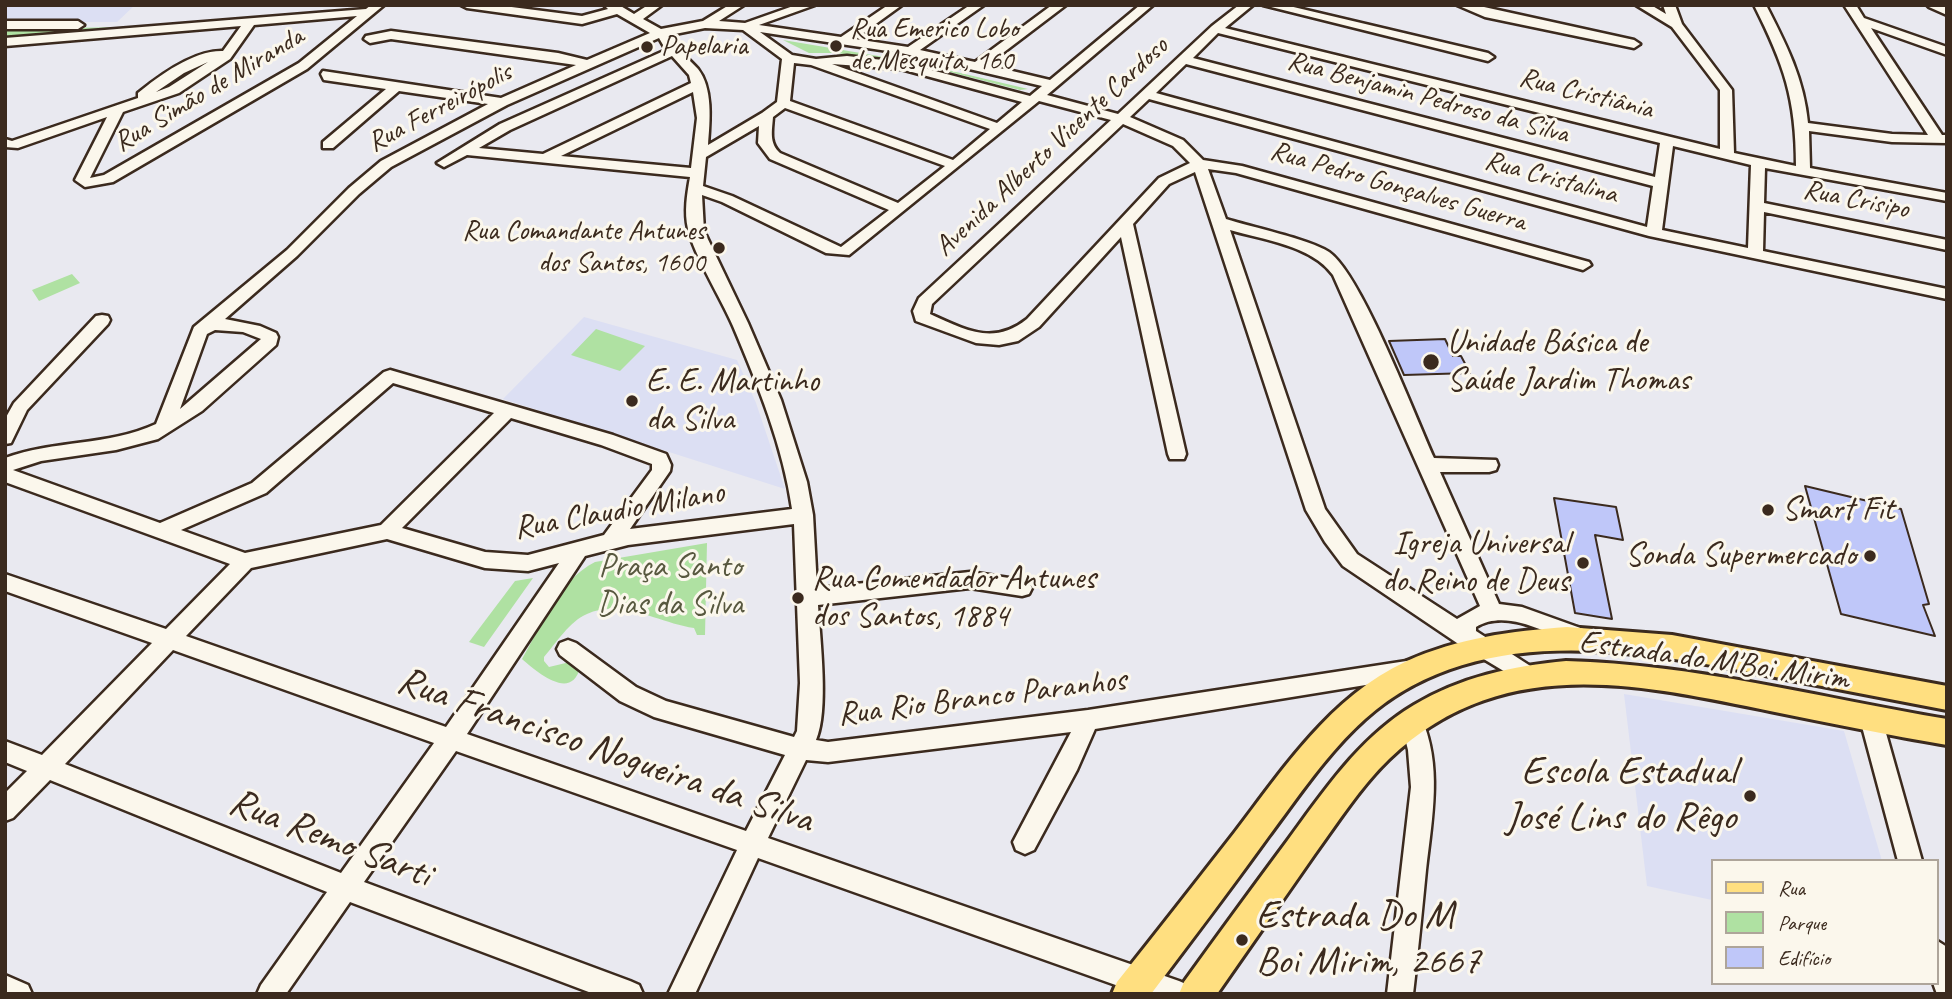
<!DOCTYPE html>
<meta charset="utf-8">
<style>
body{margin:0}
#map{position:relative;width:1952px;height:999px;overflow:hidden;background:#e9e9f0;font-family:Caveat,sans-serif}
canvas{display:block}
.frame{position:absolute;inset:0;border:7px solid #3b2a1e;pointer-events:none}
.legend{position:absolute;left:1711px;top:859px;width:228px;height:126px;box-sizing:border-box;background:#fbf7ec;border:2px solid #aea59a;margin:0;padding:9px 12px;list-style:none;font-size:21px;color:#3b2a1e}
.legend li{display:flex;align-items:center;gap:14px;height:35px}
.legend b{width:35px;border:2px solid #aea59a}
</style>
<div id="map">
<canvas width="1952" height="999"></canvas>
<div class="frame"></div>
<ul class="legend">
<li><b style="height:9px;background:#ffdf80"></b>Rua</li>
<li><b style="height:19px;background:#afe1a2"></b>Parque</li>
<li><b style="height:19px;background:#bfc7f9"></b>Edifício</li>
</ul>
</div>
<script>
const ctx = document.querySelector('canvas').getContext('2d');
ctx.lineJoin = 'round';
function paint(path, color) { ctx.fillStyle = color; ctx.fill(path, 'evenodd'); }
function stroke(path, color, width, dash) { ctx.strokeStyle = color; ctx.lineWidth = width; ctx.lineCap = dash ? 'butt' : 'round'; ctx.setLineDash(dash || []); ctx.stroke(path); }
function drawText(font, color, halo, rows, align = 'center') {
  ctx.font = font + ' Caveat,sans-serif'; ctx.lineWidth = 6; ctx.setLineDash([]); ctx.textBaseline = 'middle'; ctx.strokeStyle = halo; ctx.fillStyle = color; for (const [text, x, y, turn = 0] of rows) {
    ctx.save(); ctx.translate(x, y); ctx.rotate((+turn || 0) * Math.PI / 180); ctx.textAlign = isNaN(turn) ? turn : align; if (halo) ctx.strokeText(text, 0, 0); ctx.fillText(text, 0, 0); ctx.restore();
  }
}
const built = new Path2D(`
 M 5,5 L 135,5 L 117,22 L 5,22 Z
 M 584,317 L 737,360 L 756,403 L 785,489 L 503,399 Z
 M 1624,694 L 1844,731 L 1882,861 L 1712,861 L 1712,900 L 1647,886 Z`);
const green = new Path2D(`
 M 124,27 L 146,29 L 5,39 L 5,29 Z
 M 783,40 L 914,62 L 1028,89 L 1020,90 L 938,69 L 837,53 L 809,53 Z
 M 72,274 L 80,283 L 39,301 L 32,290 Z
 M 596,329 L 645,346 L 620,371 L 571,355 Z
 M 707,543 L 705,635 L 697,635 L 694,628 C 659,623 621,598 587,614 C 570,621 556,643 544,657 L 544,661 L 549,667 L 570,662 L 580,667 C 572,702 537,672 522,659 C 542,625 558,581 595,562 Z
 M 533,578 L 484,647 L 469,642 L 515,581 Z`);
const building = new Path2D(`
 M 1445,339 L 1453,356 L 1461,356 L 1470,373 L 1404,375 L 1389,341 Z
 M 1805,486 L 1901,509 L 1929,604 L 1923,605 L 1935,636 L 1841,614 Z
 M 1554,498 L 1616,507 L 1623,540 L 1595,535 L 1612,619 L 1575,613 Z`);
const minor = new Path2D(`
 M 371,5 L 384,5 L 307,69 L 113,182 L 85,187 L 75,180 L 107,117 L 18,148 L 5,147 L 5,139 L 12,141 L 138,98 L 138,93 C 160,75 194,50 223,51 L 241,26 L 5,46 L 5,38 L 366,9 ZM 357,16 L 299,63 L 104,175 L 90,178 L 123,112 L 179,93 L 230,59 L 254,25 ZM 208,62 L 169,87 L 156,92 L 184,73 Z
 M 461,5 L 496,5 L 582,16 L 608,9 L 604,5 L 619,5 L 634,14 L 648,5 L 662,5 L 643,19 L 661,29 L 703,21 L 729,5 L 744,5 L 719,21 L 745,23 L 796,5 L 815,5 L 759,25 L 841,37 L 888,5 L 902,5 L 855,39 L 908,47 L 970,5 L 984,5 L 920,50 L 975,62 L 1052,5 L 1066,5 L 987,65 L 1050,80 L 1140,5 L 1153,5 L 1047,95 L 1118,114 L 1212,26 L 1239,5 L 1253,5 L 1225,28 L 1720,149 L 1720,90 L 1672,27 L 1636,5 L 1651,5 L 1666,14 L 1663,5 L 1675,5 L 1682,24 L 1732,90 L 1734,153 L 1796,166 C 1796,98 1784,65 1754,5 L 1766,5 C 1786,44 1804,79 1808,123 L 1892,134 L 1928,135 L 1844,5 L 1856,5 L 1864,18 L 1947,47 L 1947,55 L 1871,28 L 1942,135 L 1947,135 L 1947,143 L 1892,142 L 1809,131 L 1810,168 L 1947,193 L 1947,201 L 1765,168 L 1764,203 L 1947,240 L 1947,250 L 1764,212 L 1763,251 L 1947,289 L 1947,299 L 1649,236 L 1149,99 L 1130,117 L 1183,140 L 1203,160 L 1242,166 L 1589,262 L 1591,265 L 1583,270 L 1236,173 L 1208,169 L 1226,219 C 1251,227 1309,239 1329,252 C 1361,274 1415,416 1434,458 L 1496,460 L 1498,465 L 1496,470 L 1489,472 L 1440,472 L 1499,604 L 1522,607 L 1586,630 L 1589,636 L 1586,642 L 1578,645 C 1548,634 1507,608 1476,627 L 1476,631 L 1535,669 L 1538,676 L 1535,683 L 1527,685 L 1457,643 L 1343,566 L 1325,542 L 1306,510 L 1195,172 L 1169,184 L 1133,224 L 1186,454 L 1184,459 L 1170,459 L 1168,454 L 1121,237 L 1039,327 L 1018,341 L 999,345 L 976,343 L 916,321 L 913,311 L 919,298 L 1111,120 L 1039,101 L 849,255 L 826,253 L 722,202 L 702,195 L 704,231 L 748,323 L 781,400 L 807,482 L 813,515 L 817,588 L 970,572 L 1022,580 L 1029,582 L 1032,588 L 1029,594 L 1022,596 L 970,588 L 818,605 C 820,639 829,711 816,740 L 828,742 L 1088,710 L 1413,660 L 1421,662 L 1424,669 L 1421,676 L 1095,729 L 1077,770 L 1034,850 L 1025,854 L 1016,850 L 1013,842 L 1071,732 L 828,762 L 806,760 L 768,838 L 1179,981 L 1188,985 L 1192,994 L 1141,994 L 758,858 L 695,994 L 668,994 L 737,850 L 456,751 L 364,882 L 630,981 L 639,985 L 643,994 L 594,994 L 350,902 L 286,994 L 257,994 L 261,985 L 327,892 L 50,780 L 13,818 L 5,821 L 5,793 L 27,771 L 5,762 L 5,741 L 42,755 L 152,643 L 5,591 L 5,574 L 166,629 L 230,564 L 5,482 L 5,458 C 54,440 109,446 156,424 L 194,327 L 287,250 L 349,188 L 381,161 L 488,104 L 399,91 L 333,148 L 323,148 L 323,142 L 386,89 L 324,80 L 321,74 L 323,71 L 501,98 L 576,65 L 391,39 L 370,43 L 364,39 L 366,36 L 391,31 L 558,53 L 587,60 L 650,33 L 617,14 L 582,24 L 467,8 ZM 705,28 L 743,30 L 782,59 L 777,102 L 762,113 L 708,145 C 710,121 713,88 698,69 C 688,58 675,48 670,35 ZM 760,32 L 901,53 L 1042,86 L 1030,96 L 901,62 L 847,56 L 816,59 L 792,55 ZM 1218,33 L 1660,143 L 1655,177 L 1193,58 ZM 659,38 L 666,50 L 500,124 L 437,163 L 444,167 L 467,155 L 690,177 C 687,194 684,212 688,229 C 695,257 721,298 733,326 C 758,385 783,446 792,509 L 630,529 L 670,471 L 671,465 L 666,454 L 613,435 L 390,370 L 384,372 L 252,483 L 160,523 L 13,470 L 41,461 L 116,450 L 158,439 L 202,411 L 276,345 L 278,337 L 276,333 L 260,326 L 225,319 L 297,256 L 359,194 L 391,167 L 507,105 ZM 672,56 L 689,75 L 691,83 L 543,154 L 479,148 L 510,130 ZM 794,63 L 811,65 L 990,129 L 953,160 L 790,101 ZM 832,64 L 901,69 L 1022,102 L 997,123 ZM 1186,64 L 1653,186 L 1647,227 L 1156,93 ZM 693,92 L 697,118 L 691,168 L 561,156 ZM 785,108 L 945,166 L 898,203 L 780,153 C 769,143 772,131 773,117 ZM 1123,124 L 1173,146 L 1190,163 L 1159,178 L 1027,319 C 993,346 966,330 930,314 L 932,304 ZM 759,126 L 758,143 L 770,159 L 889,210 L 841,247 L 732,196 L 703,186 L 706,157 ZM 1673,146 L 1751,165 L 1748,248 L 1662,230 ZM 1230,230 C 1263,240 1311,245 1333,275 L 1480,606 L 1457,619 L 1357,554 L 1325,509 ZM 215,330 L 243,332 L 261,339 L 180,409 L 207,334 ZM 393,383 L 494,413 L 381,525 L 245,553 L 181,530 L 266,493 ZM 511,418 L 601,445 L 652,464 L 652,470 L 604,535 L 528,555 L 485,552 L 402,528 ZM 794,524 L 800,683 L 797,731 L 794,737 L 666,701 L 636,687 L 576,643 L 568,640 L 560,643 L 557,649 L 560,655 L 620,701 L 654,717 L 785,755 L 746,831 L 467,734 L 585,556 L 628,545 ZM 387,539 L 485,568 L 528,571 L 559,563 L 446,727 L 186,636 L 251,568 ZM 173,650 L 434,743 L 341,873 L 65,764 Z
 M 1263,5 L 1285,5 L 1488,53 L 1494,57 L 1488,61 Z
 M 1457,5 L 1475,5 L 1634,40 L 1640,44 L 1634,48 L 1485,17 Z
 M 1927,5 L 1947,7 L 1947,15 L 1929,7 Z
 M 5,21 L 78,21 L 84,25 L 78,29 L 5,29 Z
 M 102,315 L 108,316 L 110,320 L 108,324 L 27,410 L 11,443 L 5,444 L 5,419 L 14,403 L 96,316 Z
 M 1871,709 L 1879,712 L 1882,719 L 1922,861 L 1898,861 L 1860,719 L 1863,712 Z
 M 1412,712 L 1420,715 C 1443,764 1432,818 1426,870 C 1422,911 1418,952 1413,994 L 1387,994 L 1411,787 L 1408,750 L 1401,722 L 1404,715 Z
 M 1936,940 L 1947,947 L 1947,994 L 1937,994 L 1933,983 L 1936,983 Z
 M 5,975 L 28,985 L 32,994 L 5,994 Z`);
const major = new Path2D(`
 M 1567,627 L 1672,635 L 1947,686 L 1947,710 C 1888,699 1829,687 1770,676 C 1638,650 1476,620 1365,719 C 1327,753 1298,797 1268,837 C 1230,890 1190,942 1151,994 L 1112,994 L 1117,982 C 1157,932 1196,882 1235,832 C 1284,768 1331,696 1407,661 C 1458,638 1511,631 1567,627 Z
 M 1566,661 C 1694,664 1820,698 1947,719 L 1947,745 C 1888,735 1829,723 1770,711 C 1634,683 1501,653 1389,759 C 1360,787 1338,822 1314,855 C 1282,901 1249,948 1217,994 L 1179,994 L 1184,982 C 1218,935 1253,887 1288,840 C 1324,791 1360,737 1414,705 C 1461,677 1512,666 1566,661 Z`);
const markers = [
 [836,46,7,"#3b2a1e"],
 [647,47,7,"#3b2a1e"],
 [719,248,7,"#3b2a1e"],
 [1431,362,9,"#3b2a1e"],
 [632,401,7,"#3b2a1e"],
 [1768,510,7,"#3b2a1e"],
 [1870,556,7,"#3b2a1e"],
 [1583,563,7,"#3b2a1e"],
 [798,598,7,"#3b2a1e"],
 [1750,796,7,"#3b2a1e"],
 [1242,940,7,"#3b2a1e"]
];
const farPoinames = [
 ["Rua Emerico Lobo",850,30],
 ["de Mesquita, 160",850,62],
 ["Papelaria",661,47],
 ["Rua Comandante Antunes",705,232,"right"],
 ["dos Santos, 1600",705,264,"right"]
];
const farStreetnames = [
 ["Rua Simão de Miranda",209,90,-31],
 ["Rua Cristiânia",1586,94,14],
 ["Rua Benjamin Pedroso da Silva",1428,98,15],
 ["Rua Ferreirópolis",440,108,-28],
 ["Avenida Alberto Vicente Cardoso",1052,147,-43],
 ["Rua Cristalina",1551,178,15],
 ["Rua Pedro Gonçalves Guerra",1398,187,16],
 ["Rua Crisipo",1856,200,11]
];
const poiNames = [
 ["Unidade Básica de",1447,343],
 ["Saúde Jardim Thomas",1447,381],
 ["E. E. Martinho",646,382],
 ["da Silva",646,420],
 ["Smart Fit",1782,510],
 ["Igreja Universal",1569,544,"right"],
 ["do Reino de Deus",1569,582,"right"],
 ["Sonda Supermercado",1856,556,"right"],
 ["Rua Comendador Antunes",812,579],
 ["dos Santos, 1884",812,617]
];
const streetNames = [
 ["Rua Claudio Milano",619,511,-10],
 ["Estrada do M'Boi Mirim",1714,661,8],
 ["Rua Rio Branco Paranhos",982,698,-7]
];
const parkNames = [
 ["Praça Santo",670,567],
 ["Dias da Silva",670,605]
];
const nearStreetnames = [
 ["Rua Francisco Nogueira da Silva",605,751,19],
 ["Rua Remo Sarti",330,839,21]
];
const nearPoinames = [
 ["Escola Estadual",1736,773],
 ["José Lins do Rêgo",1736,819],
 ["Estrada Do M",1256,917,"left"],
 ["Boi Mirim, 2667",1256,963,"left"]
];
paint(built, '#dcdff3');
paint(green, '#afe1a2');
paint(building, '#bfc7f9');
stroke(building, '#3b2a1e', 2);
stroke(minor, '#3b2a1e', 5);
stroke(major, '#3b2a1e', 6);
paint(minor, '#fbf7ec');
paint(major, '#ffdf80');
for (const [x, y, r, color] of markers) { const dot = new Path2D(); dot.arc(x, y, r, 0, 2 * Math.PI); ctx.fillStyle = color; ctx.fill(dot); stroke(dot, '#fbf7ec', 2.5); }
drawText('28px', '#3b2a1e', '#fbf7ec', farPoinames, 'left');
drawText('28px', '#3b2a1e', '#fbf7ec', farStreetnames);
drawText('33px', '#3b2a1e', '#fbf7ec', poiNames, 'left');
drawText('33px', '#3b2a1e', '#fbf7ec', streetNames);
drawText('33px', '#58583f', '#fbf7ec', parkNames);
drawText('40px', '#3b2a1e', '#fbf7ec', nearStreetnames);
drawText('40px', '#3b2a1e', '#fbf7ec', nearPoinames, 'right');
</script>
